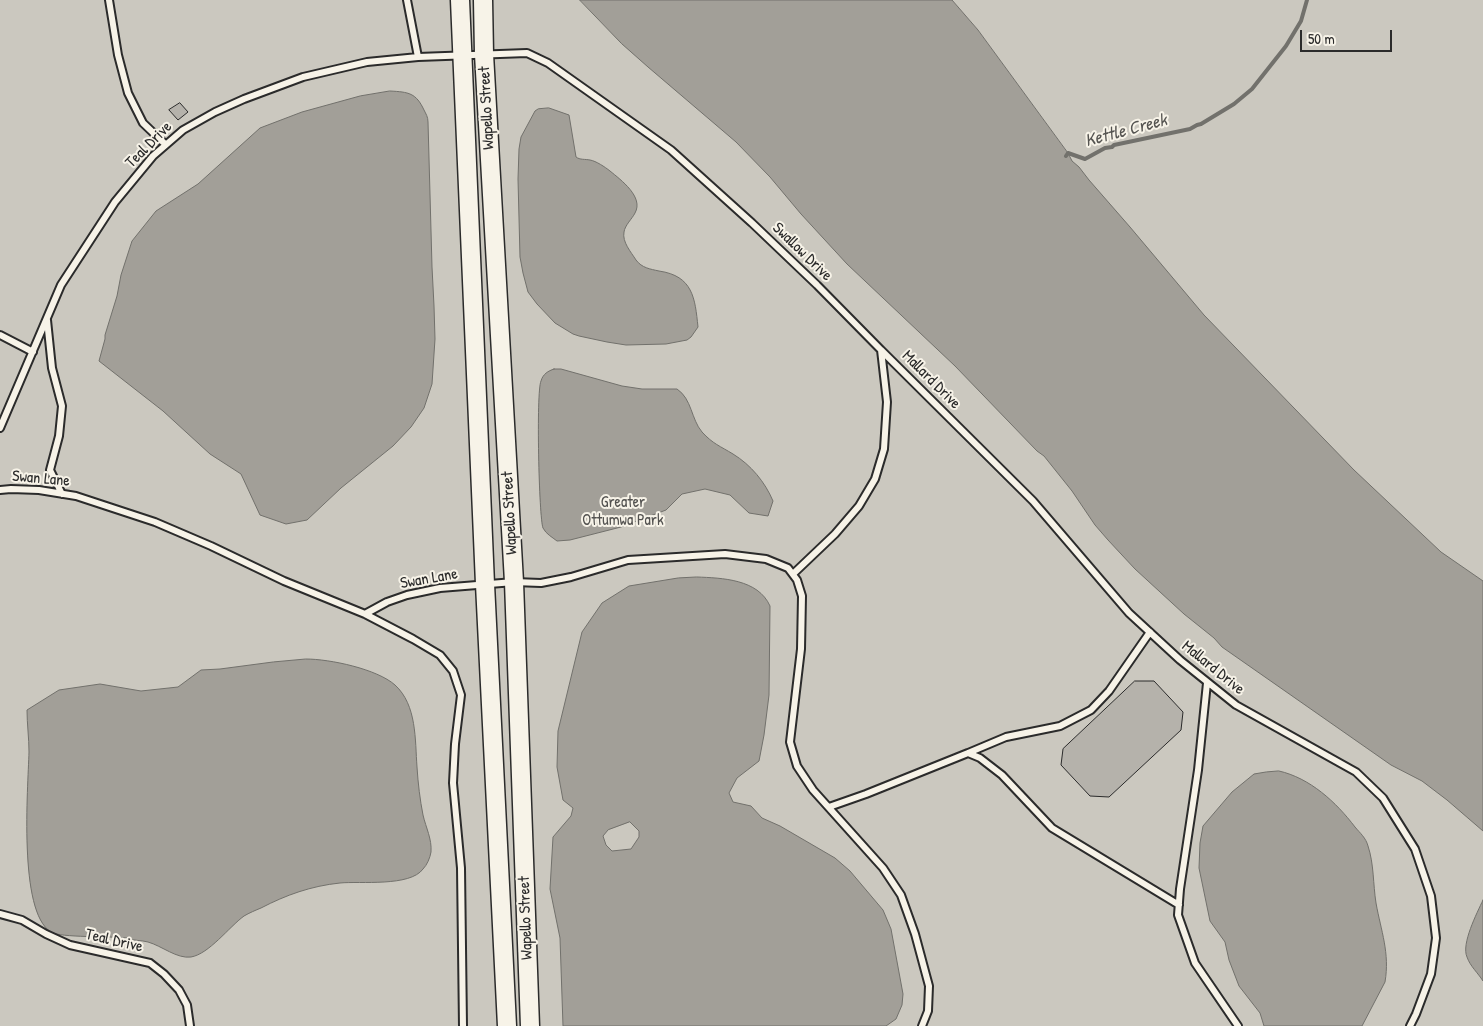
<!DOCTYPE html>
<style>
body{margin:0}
#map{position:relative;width:1483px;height:1026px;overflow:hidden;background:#ebe7dd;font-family:"Patrick Hand",sans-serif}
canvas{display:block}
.scale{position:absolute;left:1300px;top:30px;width:92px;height:22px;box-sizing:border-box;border:2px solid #2b2b2b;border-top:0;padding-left:6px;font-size:15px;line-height:18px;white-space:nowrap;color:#2b2b2b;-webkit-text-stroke:4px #f7f3e8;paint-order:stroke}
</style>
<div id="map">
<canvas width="1483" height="1026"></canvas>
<div class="scale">50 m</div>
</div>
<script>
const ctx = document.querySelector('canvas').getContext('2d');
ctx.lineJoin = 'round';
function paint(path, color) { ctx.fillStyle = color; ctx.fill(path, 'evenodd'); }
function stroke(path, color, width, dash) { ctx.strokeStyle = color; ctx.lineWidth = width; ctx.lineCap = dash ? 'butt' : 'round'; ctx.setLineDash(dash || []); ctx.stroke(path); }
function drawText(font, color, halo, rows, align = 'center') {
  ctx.font = font + ' "Patrick Hand",sans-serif'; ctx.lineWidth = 4; ctx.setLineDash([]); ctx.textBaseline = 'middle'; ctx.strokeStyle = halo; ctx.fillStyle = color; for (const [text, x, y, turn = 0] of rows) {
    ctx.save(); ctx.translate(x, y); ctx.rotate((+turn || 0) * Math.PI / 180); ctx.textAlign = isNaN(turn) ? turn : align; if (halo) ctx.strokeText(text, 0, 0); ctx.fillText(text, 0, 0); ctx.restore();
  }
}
const green = new Path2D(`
 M 0,0 L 947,0 L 1075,162 L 978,30 L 952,0 L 1483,0 L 1483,1026 L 0,1026 Z`);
const water = new Path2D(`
 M 580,0 L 952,0 L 978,30 L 1068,153 L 1072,161 L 1079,167 L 1089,180 L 1130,227 L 1204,315 L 1354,470 L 1441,552 L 1483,581 L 1483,831 L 1447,800 L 1422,781 L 1391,765 L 1222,647 L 1214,638 L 1184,614 L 1135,569 L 1108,540 L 1095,525 L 1072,491 L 1044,456 L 1037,451 L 955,366 L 847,264 L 801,214 L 770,177 L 736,142 L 648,67 L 622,44 Z
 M 390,91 C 409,92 416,93 424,110 C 426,114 428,117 428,122 L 432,267 L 434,306 L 435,339 L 432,384 L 424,408 L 411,427 L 393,446 L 341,488 L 307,520 L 286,524 L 260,515 L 241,474 L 210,454 L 163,411 L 99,361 L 105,339 L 105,335 L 117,296 L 121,275 L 132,241 L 156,211 L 198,184 L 260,128 L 302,112 L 360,96 Z
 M 549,108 L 569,115 L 576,157 C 580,160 585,159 590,160 C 596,161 605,167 610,171 C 621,180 644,197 635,213 C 632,219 625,225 624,232 C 622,242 631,252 636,260 C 642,268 650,269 659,271 C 693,276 695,298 698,327 L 691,337 L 687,340 L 666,344 L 626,345 L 607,342 L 579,336 L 573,334 L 555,323 L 537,304 L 528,292 L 523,273 L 520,257 L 518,179 L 519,149 L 521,137 L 535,111 L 538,109 Z
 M 554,369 L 561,369 L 622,386 L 642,389 L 677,389 C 692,399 691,419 702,432 C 713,444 720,446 733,454 C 751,465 765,482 773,501 L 768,516 L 749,513 L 730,495 L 705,489 L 682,494 L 666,510 L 621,527 L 570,540 L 557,541 C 552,537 546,534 543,528 C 539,518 536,392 541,381 C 543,374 548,371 554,369 Z
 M 697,577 C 722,578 758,579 770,606 L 769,695 L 764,735 L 759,761 L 737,778 L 729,793 L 733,802 L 751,806 L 762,818 L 780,826 L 835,858 L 850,871 L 883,910 L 891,929 L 903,994 L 902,1005 L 896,1019 L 886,1026 L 563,1026 L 560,938 L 550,889 L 553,837 L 571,816 L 573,808 L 563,800 L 557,767 L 558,731 L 582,632 L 602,603 L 629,586 L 678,578 ZM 630,822 L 639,831 L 639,837 L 631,849 L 612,851 L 606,845 L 603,836 L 608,830 Z
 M 306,659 C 330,659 377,669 395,685 C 417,705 415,740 417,767 C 418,783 420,800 423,815 C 426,828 432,839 431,852 C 430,858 427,865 423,869 C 410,887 360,881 340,883 C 311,886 286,895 261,908 C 256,910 249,913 244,916 C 229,927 209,954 191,957 C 177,959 162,946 148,942 C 141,940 134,941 127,938 C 112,936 60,938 51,932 C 18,912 28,788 29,752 C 29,738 27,724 27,710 L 59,690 L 100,684 L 141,691 L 178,687 L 201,670 L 220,669 L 273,662 Z
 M 1279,771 C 1310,778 1336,802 1355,827 C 1360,833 1366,838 1368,846 C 1374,864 1373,884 1376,903 C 1381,931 1390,953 1385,982 L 1362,1026 L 1264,1026 L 1260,1013 L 1239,986 L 1229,960 L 1225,942 L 1210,921 L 1199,868 L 1200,843 L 1203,826 L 1232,792 L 1254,774 L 1266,772 Z
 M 1483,900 L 1483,981 C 1478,973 1470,966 1467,957 C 1461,944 1477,913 1483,900 Z`);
const stream = new Path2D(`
 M 1066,156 L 1068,153 L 1085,159 L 1105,148 L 1112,147 L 1114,145 L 1190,129 L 1197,125 L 1201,124 L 1234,104 L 1252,89 L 1286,46 L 1301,21 L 1307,0`);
const building = new Path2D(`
 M 180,103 L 188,112 L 178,120 L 169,110 Z
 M 1135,681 L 1154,681 L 1183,712 L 1181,730 L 1109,797 L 1090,796 L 1061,765 L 1063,749 Z`);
const service = new Path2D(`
 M 109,0 L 118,55 L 128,93 L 143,123 L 165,144
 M 407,0 L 418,57
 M 47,320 L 52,368 L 62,406 L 59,436 L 50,470 L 62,494
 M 0,335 L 33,352
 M 881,350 L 1033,501 L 1129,613 L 1180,660 L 1236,705 L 1356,772 L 1383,798 L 1415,849 L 1431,896 L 1436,938 L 1431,974 L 1416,1014 L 1410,1026
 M 0,428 L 61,285 L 115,202 L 153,156 L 183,130 L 215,112 L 244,99 L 303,77 L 367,62 L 418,57 L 527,53 L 548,63 L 671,150 L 752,223 L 817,285 L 881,350 L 887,402 L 884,449 L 875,479 L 859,506 L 835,534 L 793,574
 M 0,490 L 11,489 L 39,490 L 76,496 L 155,522 L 211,546 L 284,581 L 365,614 L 387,602 L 407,595 L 440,588 L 514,582 L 541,583 L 571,577 L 628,560 L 725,554 L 766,559 L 788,568 L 797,580 L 802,596 L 801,649 L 790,742 L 797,766 L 813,790 L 883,868 L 901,895 L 915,934 L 929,986 L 928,1011 L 922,1026
 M 365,614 L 413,639 L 440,655 L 453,671 L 461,695 L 455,744 L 453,783 L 461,868 L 463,1026
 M 1207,683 L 1198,770 L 1180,889 L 1178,915 L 1195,963 L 1238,1026
 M 968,753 L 1006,737 L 1060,726 L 1091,710 L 1109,691 L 1150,632
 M 829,807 L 866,794 L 968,753 L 980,758 L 1002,775 L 1052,828 L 1179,905
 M 0,914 L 22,920 L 46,934 L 70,945 L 150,963 L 164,974 L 179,990 L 187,1005 L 190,1026`);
const secondary = new Path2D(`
 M 460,0 L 485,584 L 507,1026
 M 483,0 L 484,54 L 514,582 L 530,1026`);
const streetNames = [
 ["Wapello Street",487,108,-93],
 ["Teal Drive",149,145,-45],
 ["Swallow Drive",802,252,44],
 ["Mallard Drive",931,380,45],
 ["Swan Lane",41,479,5],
 ["Wapello Street",510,513,-93],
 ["Swan Lane",429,579,-10],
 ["Mallard Drive",1213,668,39],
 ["Wapello Street",526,918,-92],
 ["Teal Drive",114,941,13]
];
const parkNames = [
 ["Greater",623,503],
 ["Ottumwa Park",623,521]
];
const waterNames = [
 ["Kettle Creek",1126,131,-15]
];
paint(green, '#cbc8bf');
paint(water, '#a29f98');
stroke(water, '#72716c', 1);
stroke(stream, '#72716c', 4);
paint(building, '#b5b2ab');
stroke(building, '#2b2b2b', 1);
stroke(service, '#2b2b2b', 10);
stroke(secondary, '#2b2b2b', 21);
stroke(service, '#f7f3e8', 6);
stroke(secondary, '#f7f3e8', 18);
drawText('16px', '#2b2b2b', '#f7f3e8', streetNames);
drawText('16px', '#535250', '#f7f3e8', parkNames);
drawText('italic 18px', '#555451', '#f7f3e8', waterNames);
</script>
